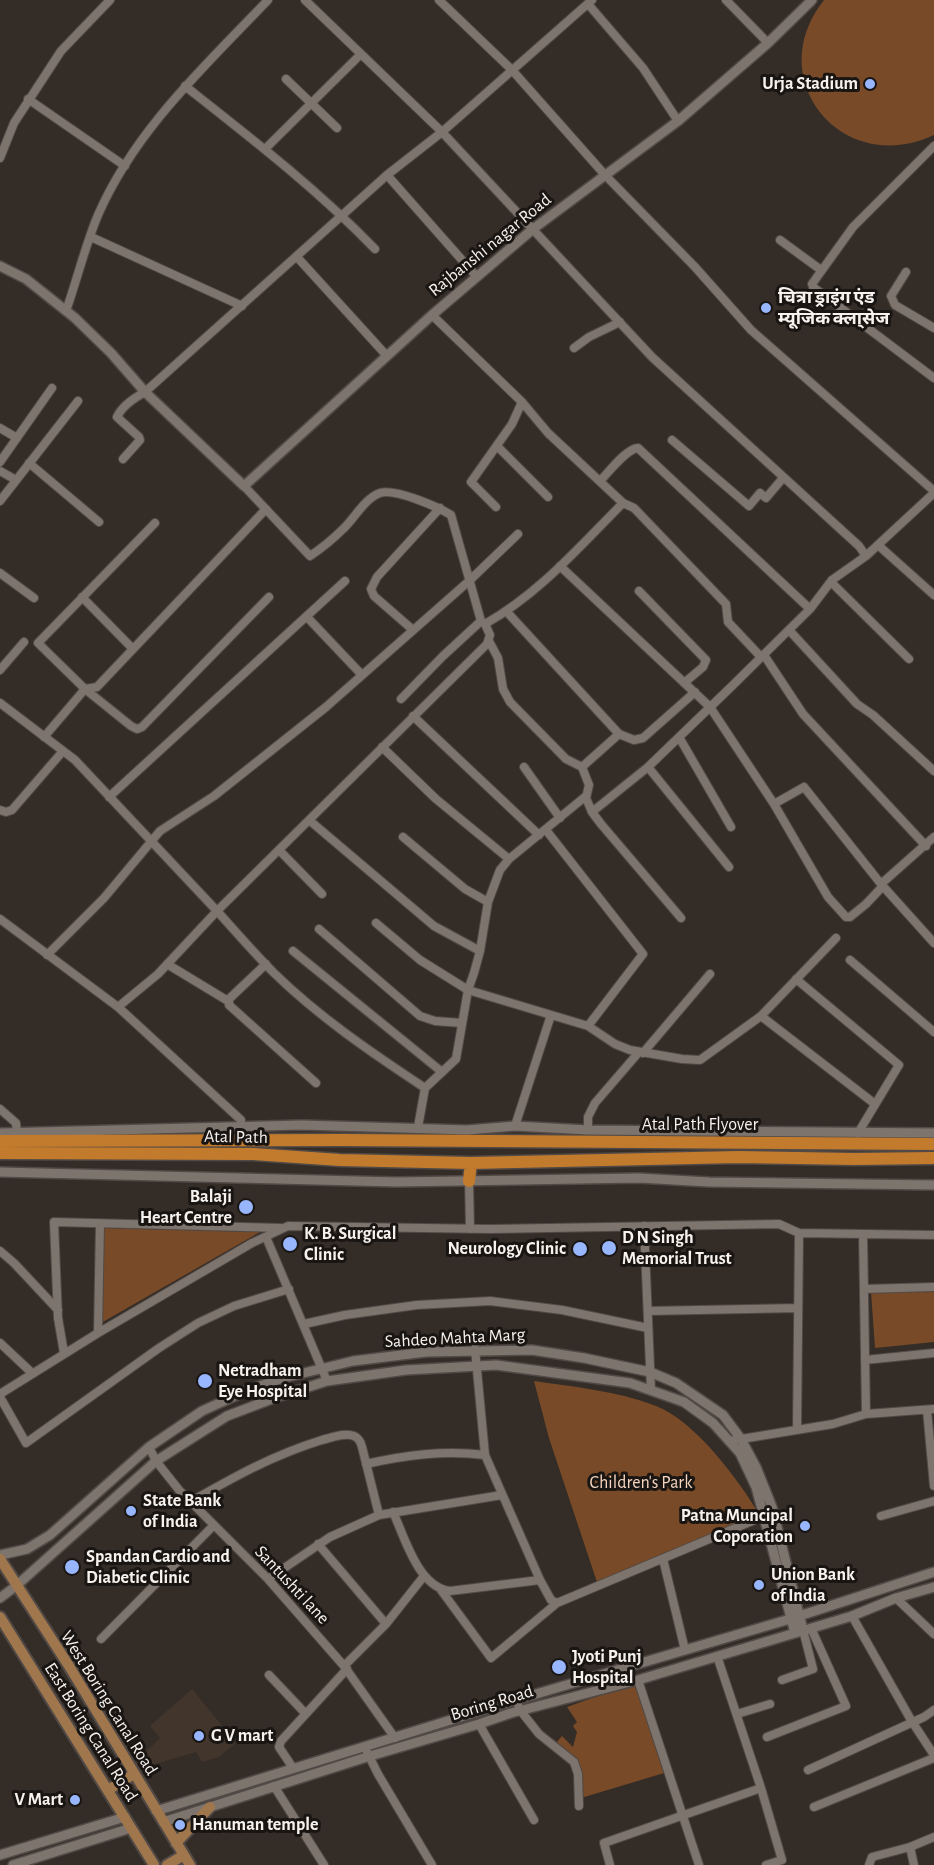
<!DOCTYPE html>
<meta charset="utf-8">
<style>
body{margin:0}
canvas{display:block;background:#342c27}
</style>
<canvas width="934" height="1865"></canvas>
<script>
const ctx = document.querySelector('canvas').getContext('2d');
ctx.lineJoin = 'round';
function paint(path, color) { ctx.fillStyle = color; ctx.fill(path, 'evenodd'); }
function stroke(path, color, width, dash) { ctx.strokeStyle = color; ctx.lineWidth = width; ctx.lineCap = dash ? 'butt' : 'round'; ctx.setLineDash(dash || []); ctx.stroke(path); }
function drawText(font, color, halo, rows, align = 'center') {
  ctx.font = font + ' "Alegreya Sans","Noto Sans Devanagari",sans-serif'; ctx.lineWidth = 6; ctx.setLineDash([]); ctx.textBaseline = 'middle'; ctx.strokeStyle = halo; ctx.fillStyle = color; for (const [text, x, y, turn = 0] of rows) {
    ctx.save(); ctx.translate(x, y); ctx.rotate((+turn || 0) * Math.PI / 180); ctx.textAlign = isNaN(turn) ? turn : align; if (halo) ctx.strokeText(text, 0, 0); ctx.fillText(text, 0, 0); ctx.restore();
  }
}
const built = new Path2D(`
 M 192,1689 L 236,1743 L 219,1757 L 202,1762 L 196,1752 L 149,1766 L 137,1774 L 131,1766 L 160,1738 L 150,1726 Z`);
const green = new Path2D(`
 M 824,0 L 934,0 L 934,135 C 842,178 761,79 824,0 Z
 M 104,1228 L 260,1232 L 101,1323 Z
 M 871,1292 L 934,1292 L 934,1342 L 875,1348 Z
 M 534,1381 C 575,1387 617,1391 656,1406 C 695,1421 738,1479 759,1514 L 597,1582 L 549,1438 Z
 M 637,1682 L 664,1773 L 581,1798 L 581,1774 L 577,1759 L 555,1744 L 562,1736 L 573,1747 L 577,1732 L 573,1726 L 577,1722 L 567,1707 Z`);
const minor = new Path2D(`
 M 305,0 L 442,132 L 652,357 L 859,546 L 866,556
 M 439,0 L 512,70 L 605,175 L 695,267 L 751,330 L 934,491
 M 726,0 L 768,43
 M 588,4 L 643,68 L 678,121
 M 286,79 L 337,128
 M 185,86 C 251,138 317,189 375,249
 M 28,99 L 125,166
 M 934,146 L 853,227 L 812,284 L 813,287 L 934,378
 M 265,149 L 361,54
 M 0,158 L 14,123 L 61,51 L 110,0
 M 387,175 L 477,277
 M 91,237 L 242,306
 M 780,240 L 821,270
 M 297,257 L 387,356
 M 906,272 L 891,296 L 895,305 L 934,328
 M 66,311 C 77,280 85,246 98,215 C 135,130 205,66 268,0
 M 574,348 L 589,337 L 620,322
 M 0,428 L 17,438
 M 672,440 L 749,506 L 760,493 L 766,498 L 783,478
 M 497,446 L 548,497
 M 123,459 L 140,440 L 139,437 L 117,417 C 122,406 134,398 145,392 L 387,175 L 442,132 L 592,0
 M 0,462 L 52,388
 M 29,463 L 99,522
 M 0,471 L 16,480
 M 600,481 C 609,472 626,449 638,448 L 810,609
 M 244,486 L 310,556 C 322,548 333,539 343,529 C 354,519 365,498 380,493 C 395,488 438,507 451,515 L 481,621 L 485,624
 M 0,501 L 78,401
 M 623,503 L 634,508 L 726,604 L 728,622 L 761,657
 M 496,507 L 471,482 L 512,424 L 522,402
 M 155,523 L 38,643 L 85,689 L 131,726 L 137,729 L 142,727 L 269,597
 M 878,545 L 934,595
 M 560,566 L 710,707 L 774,804 L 804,787 L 881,884 L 934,943
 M 0,573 L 34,598
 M 832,580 L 833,584 L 909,659
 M 639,591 L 706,660 L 703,667 L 684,683
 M 82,597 L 133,649
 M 507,612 L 619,734 L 634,740 L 643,738 L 695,692
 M 307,617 L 362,675
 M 413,630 L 374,596 L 371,589 L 377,577 L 440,508
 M 789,630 L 857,704 L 873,715 L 934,771
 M 489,641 L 498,658 L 503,689 L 510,702 L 566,759 L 582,767
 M 764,655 L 803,714 L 926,846
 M 0,670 L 24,642
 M 401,699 L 443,656 L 481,621
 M 0,703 L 75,760 L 217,911 L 158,974 L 118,1007 L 0,919
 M 413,716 L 539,835
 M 619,734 L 582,767 L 589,785 L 586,798 L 592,812 L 601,824 L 681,918
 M 44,737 L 85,689 L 97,687 L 266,509
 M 679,737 L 731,827
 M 382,747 L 436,799 L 509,859
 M 524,767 L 560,818
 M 648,767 L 729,867
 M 109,797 L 345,581
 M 774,804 L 828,897 L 846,917 L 850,917 L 866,904 L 883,886
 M 0,810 L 6,812 L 12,810 L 63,751
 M 592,812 L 648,767 L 732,686 L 810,609 L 832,580 L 866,556 L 934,493
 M 309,820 L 434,926 L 480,951
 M 546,830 L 643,954 L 588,1026
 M 403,837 L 465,889 L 488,902
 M 279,850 L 322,894
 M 881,884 L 934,837
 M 376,923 L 420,960 L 468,990 L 588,1026 L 615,1044 L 630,1050 L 682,1059 L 700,1060 L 761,1016 L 836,938
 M 319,929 L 420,1016 L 435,1021 L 462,1023
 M 293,951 L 442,1072
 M 47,955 L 104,898 L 160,831 L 214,796 L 326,707 L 469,581 L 518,534
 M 850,960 L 934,1032
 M 167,964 L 228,1001
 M 266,964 L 229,999 L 229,1005 L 316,1083
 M 796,979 L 899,1065 L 858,1133
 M 118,1007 L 241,1120 L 241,1128
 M 761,1016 L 875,1104
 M 643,1053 L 710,974
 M 425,1088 C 372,1053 319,1017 274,973 C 254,953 236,932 217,911 L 487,644 L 490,635 L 485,624 C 539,594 580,546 623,503 L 548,433 L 522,402 L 432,315
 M 0,1109 L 16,1123 L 17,1133
 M 515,1126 L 551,1015
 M 418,1127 L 425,1088 L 456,1059 L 468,990 L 474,973 L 480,951 L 488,902 L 500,870 L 509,859 L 586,796
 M 588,1130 L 588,1117 L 595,1103 L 639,1052
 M 469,1181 L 470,1229
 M 644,1226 L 651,1390
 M 863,1234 L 866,1414
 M 266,1237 L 327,1381
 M 0,1251 L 14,1263 L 58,1310
 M 864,1289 L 934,1287
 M 648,1311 L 798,1308
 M 304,1324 L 345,1315 L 417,1305 L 490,1301 L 562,1310 L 648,1328
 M 98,1333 L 100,1224
 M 0,1343 L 32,1373
 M 475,1349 L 485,1455 L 540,1580 L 551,1600 L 557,1603 L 764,1516
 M 64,1353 L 58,1318 L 54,1222 L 281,1228
 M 865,1360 L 934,1353
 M 0,1394 L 98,1333 L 252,1243 L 288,1226 L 491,1229 L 779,1224 L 799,1233 L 934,1235
 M 0,1397 L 26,1443 L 159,1348 L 198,1323 L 234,1306 L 289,1289
 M 927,1410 L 934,1486
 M 797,1430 L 799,1233
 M 729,1441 L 833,1424 L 866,1414 L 934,1409
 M 149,1447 L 156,1461 L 179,1490 L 268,1579 L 344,1666 L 395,1738
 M 366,1464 C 406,1455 444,1450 485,1455
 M 190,1502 C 234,1477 273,1455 322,1440 C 331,1438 345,1432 354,1436 C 359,1438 361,1443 362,1447 L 379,1515
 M 393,1512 C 405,1538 418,1587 450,1591 L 540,1580
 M 881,1516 L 934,1501
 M 318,1544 L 386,1624
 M 663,1559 L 685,1650
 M 268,1579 L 330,1537 L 379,1515 L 502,1495
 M 441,1590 L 491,1658 L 557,1603
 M 896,1598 L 934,1634
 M 852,1616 L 911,1720 L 934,1755
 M 101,1639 L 214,1525
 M 717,1656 L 761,1788 L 782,1860 L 766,1865
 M 344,1666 L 386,1624 L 424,1576
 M 269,1675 L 305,1713
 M 638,1680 L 699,1865
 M 782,1680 L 813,1669 L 803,1630
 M 516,1700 L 520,1710 L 539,1734 L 574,1762 L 578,1774 L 579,1806
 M 737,1714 L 770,1704
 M 479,1724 L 534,1820
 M 767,1737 L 846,1706 L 811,1628
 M 367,1752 L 378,1774 L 432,1865
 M 293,1768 L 279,1747 L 281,1741 L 347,1669
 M 808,1770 L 924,1717 L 934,1710
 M 274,1786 L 324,1865
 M 814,1807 L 934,1758
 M 910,1847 L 914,1865
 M 610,1865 L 604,1843 L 761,1788
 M 869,1865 L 872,1857 L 910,1847 L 934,1837`);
const tertiary = new Path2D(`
 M 0,266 L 26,279 L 75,318 L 111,353 L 145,392 L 244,486 L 432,315 L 533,229 L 678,121 L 768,43 L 812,0
 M 0,1133 L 302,1125 L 467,1130 L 515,1126 L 588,1130 L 934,1133
 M 0,1172 L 397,1182 L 639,1178 L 709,1182 L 934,1185
 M 0,1555 L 27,1549 L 50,1535 L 149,1447 L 202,1411 L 246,1391 L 283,1378 L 353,1361 L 426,1352 L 532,1350 L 584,1358 L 650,1372 L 676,1383 L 723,1415 L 741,1439 L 756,1467 L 772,1507 L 803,1630
 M 0,1598 L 16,1586 L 156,1461 L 227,1416 L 277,1397 L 327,1381 L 406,1370 L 496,1365 L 630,1383 L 684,1402 L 713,1423 L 740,1453 L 756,1487 L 795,1633
 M 156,1811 L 509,1702 L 790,1619 L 934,1572
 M 163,1822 L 370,1756 L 479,1724 L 511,1713 L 638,1680 L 852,1616 L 896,1598 L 934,1587
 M 0,1855 L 125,1817
 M 13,1865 L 131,1828`);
const secondary = new Path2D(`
 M 0,1559 L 69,1666 L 190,1865
 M 0,1617 L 154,1865
 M 108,1790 L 134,1774
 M 176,1843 L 210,1807
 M 167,1865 L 184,1855`);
const primary = new Path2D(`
 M 0,1141 L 342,1140 L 934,1144
 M 0,1153 L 253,1154 L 340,1160 L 471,1163 L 738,1157 L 854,1159 L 934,1158
 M 469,1181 L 471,1163`);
const markers = [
 [870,84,6,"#97b6fd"],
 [766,308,6,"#97b6fd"],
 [246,1207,8,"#97b6fd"],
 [290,1244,8,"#97b6fd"],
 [609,1248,8,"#97b6fd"],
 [580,1249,8,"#97b6fd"],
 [205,1381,8,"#97b6fd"],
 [131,1511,6,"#97b6fd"],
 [805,1526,6,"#97b6fd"],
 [72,1567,8,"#97b6fd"],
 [759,1585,6,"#97b6fd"],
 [559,1667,8,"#97b6fd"],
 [199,1736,6,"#97b6fd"],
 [75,1800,6,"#97b6fd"],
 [180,1825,6,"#97b6fd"]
];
const poiNames = [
 ["Urja Stadium",858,84,"right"],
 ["चित्रा ड्राइंग एंड",778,298],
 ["म्यूजिक क्ला्सेज",778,319],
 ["Balaji",232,1197,"right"],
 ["Heart Centre",232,1218,"right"],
 ["K. B. Surgical",304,1234],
 ["Clinic",304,1255],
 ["D N Singh",622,1238],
 ["Memorial Trust",622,1259],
 ["Neurology Clinic",566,1249,"right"],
 ["Netradham",218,1371],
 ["Eye Hospital",218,1392],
 ["State Bank",143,1501],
 ["of India",143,1522],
 ["Patna Muncipal",793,1516,"right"],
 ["Coporation",793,1537,"right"],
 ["Spandan Cardio and",86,1557],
 ["Diabetic Clinic",86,1578],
 ["Union Bank",771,1575],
 ["of India",771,1596],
 ["Jyoti Punj",572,1657],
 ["Hospital",572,1678],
 ["G V mart",211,1736],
 ["V Mart",63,1800,"right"],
 ["Hanuman temple",192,1825]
];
const streetNames = [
 ["Rajbanshi nagar Road",490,245,-39],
 ["Atal Path Flyover",700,1125],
 ["Atal Path",236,1137,1],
 ["Sahdeo Mahta Marg",455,1338,-3],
 ["Santushti lane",292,1585,47],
 ["West Boring Canal Road",109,1703,58],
 ["Boring Road",492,1703,-17],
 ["East Boring Canal Road",91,1732,58]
];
const parkNames = [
 ["Children's Park",641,1483]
];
paint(built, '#42352c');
paint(green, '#784a27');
stroke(minor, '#514945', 10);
stroke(tertiary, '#514945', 12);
stroke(secondary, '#514945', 14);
stroke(primary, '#514945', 15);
stroke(minor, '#7e746e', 8);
stroke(tertiary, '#7e746e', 9);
stroke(secondary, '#a0774d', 10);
stroke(primary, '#c27a2d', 12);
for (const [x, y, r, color] of markers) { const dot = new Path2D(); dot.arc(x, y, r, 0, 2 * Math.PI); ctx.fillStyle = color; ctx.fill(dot); stroke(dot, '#191513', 2); }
drawText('bold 18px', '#f7f2ee', '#191513', poiNames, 'left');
drawText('18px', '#f7f2ee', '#191513', streetNames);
drawText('18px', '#f5d5bf', '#191513', parkNames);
</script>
